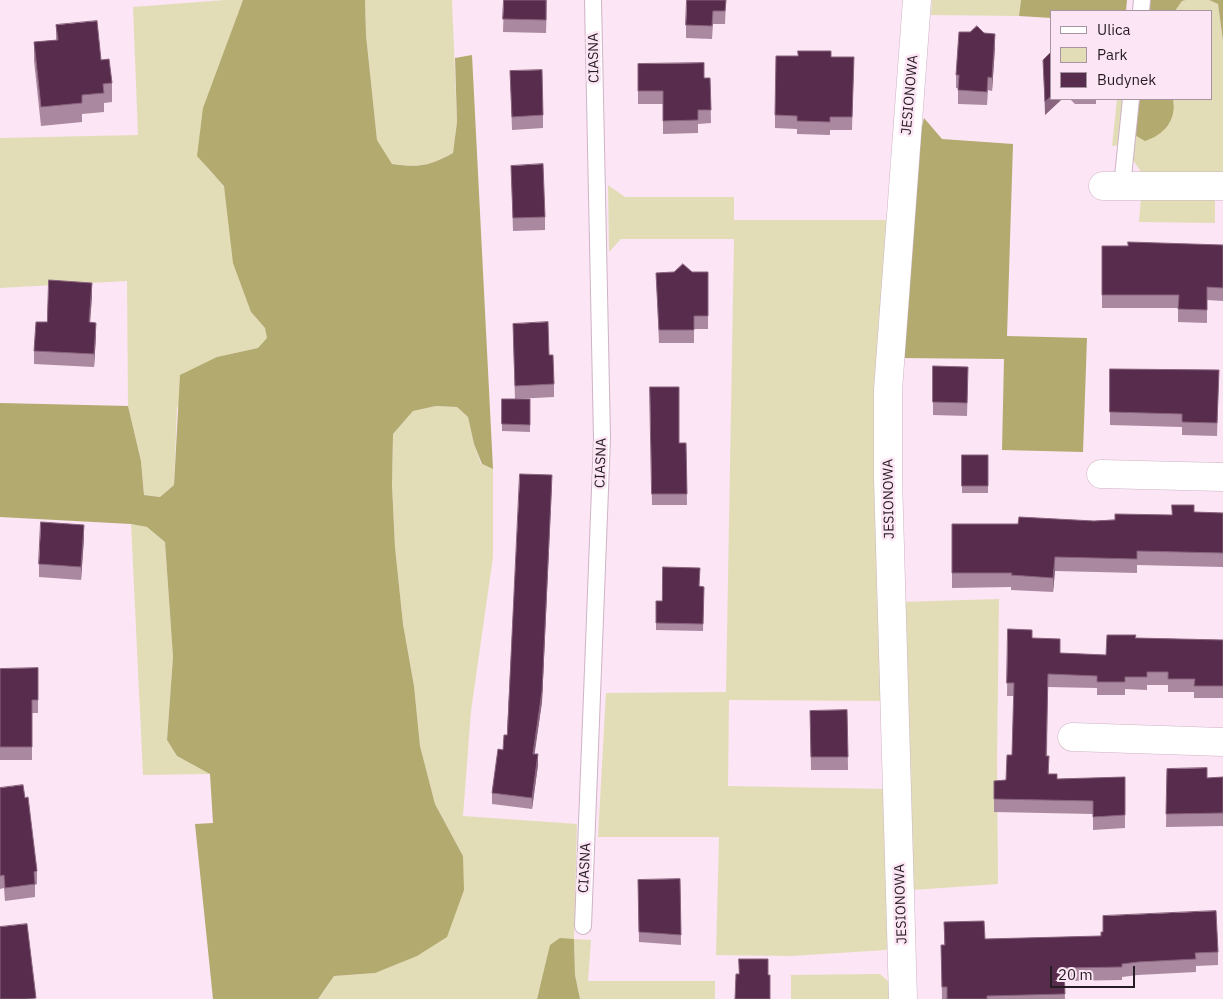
<!DOCTYPE html>
<style>
body{margin:0}
#map{position:relative;width:1223px;height:999px;overflow:hidden;background:#fce5f4;font-family:"IBM Plex Sans",sans-serif}
canvas{display:block}
.legend{position:absolute;left:1050px;top:10px;width:162px;height:90px;box-sizing:border-box;background:#fce5f4;border:1px solid #a695a0;margin:0;padding:6px 9px;list-style:none;font-size:15px;color:#261c23}
.legend li{display:flex;align-items:center;gap:10px;height:25px}
.legend b{width:25px;border:1px solid #a695a0}
.scale{position:absolute;left:1050px;top:966px;width:85px;height:22px;box-sizing:border-box;border:2px solid #261c23;border-top:0;padding-left:6px;font-size:15px;line-height:18px;white-space:nowrap;color:#261c23;-webkit-text-stroke:4px #fce5f4;paint-order:stroke}
</style>
<div id="map">
<canvas width="1223" height="999"></canvas>
<ul class="legend">
<li><b style="height:6px;background:#fff"></b>Ulica</li>
<li><b style="height:14px;background:#e2ddb7"></b>Park</li>
<li><b style="height:14px;background:#582c4c"></b>Budynek</li>
</ul>
<div class="scale">20 m</div>
</div>
<script>
const ctx = document.querySelector('canvas').getContext('2d');
ctx.lineJoin = 'round';
function paint(path, color) { ctx.fillStyle = color; ctx.fill(path, 'evenodd'); }
function stroke(path, color, width, dash) { ctx.strokeStyle = color; ctx.lineWidth = width; ctx.lineCap = dash ? 'butt' : 'round'; ctx.setLineDash(dash || []); ctx.stroke(path); }
function drawText(font, color, halo, rows, align = 'center') {
  ctx.font = font + ' "IBM Plex Sans",sans-serif'; ctx.lineWidth = 5; ctx.setLineDash([]); ctx.textBaseline = 'middle'; ctx.strokeStyle = halo; ctx.fillStyle = color; for (const [text, x, y, turn = 0] of rows) {
    ctx.save(); ctx.translate(x, y); ctx.rotate((+turn || 0) * Math.PI / 180); ctx.textAlign = isNaN(turn) ? turn : align; if (halo) ctx.strokeText(text, 0, 0); ctx.fillText(text, 0, 0); ctx.restore();
  }
}
const green = new Path2D(`
 M 225,0 L 243,0 L 231,33 L 206,167 L 224,185 L 229,221 L 251,312 L 265,328 L 268,338 L 259,348 L 217,357 L 177,408 L 174,485 L 160,497 L 144,495 L 141,461 L 128,406 L 127,281 L 0,288 L 0,138 L 138,135 L 133,7 Z
 M 365,0 L 452,0 L 457,122 L 453,153 C 429,166 418,168 392,164 L 377,140 L 366,35 Z
 M 932,0 L 1021,0 L 1019,16 L 931,15 Z
 M 1186,0 L 1209,0 L 1218,4 L 1223,41 L 1223,177 L 1159,177 L 1141,172 L 1131,157 L 1132,144 L 1112,146 L 1117,99 L 1137,99 L 1174,105 L 1173,99 L 1212,99 L 1212,11 L 1175,11 L 1182,1 Z
 M 608,185 L 625,197 L 734,197 L 734,220 L 892,220 L 886,701 L 729,700 L 728,786 L 889,789 L 892,942 L 886,950 L 791,956 L 716,955 L 719,837 L 598,837 L 606,693 L 726,692 L 734,239 L 621,239 L 609,252 Z
 M 1141,197 L 1215,198 L 1215,223 L 1139,222 Z
 M 436,406 L 457,407 L 468,417 L 474,444 L 481,464 L 493,469 L 493,557 L 471,711 L 463,816 L 577,824 L 574,939 L 591,940 L 588,981 L 715,981 L 715,999 L 580,999 L 575,975 L 574,939 L 539,990 L 537,999 L 318,999 L 334,976 L 375,973 L 463,856 L 435,804 L 420,746 L 414,686 L 403,624 L 395,547 L 392,485 L 393,434 L 413,411 Z
 M 131,524 L 147,527 L 165,542 L 173,657 L 167,740 L 177,756 L 210,774 L 143,775 Z
 M 999,599 L 997,759 L 998,884 L 912,890 L 901,602 Z
 M 880,974 L 889,982 L 889,999 L 791,999 L 791,975 Z`);
const forest = new Path2D(`
 M 243,0 L 365,0 L 366,35 L 377,140 L 392,164 C 418,168 430,166 453,153 L 457,122 L 455,58 L 472,55 L 493,469 L 482,464 L 474,444 L 468,417 L 457,407 L 436,406 L 413,411 L 393,434 L 392,485 L 395,547 L 403,624 L 414,686 L 420,746 L 435,804 L 463,856 L 464,890 L 447,937 L 417,956 L 375,973 L 334,976 L 318,999 L 213,999 L 195,824 L 213,823 L 210,774 L 177,756 L 167,740 L 173,657 L 165,542 L 147,527 L 131,524 L 0,517 L 0,403 L 128,406 L 141,461 L 144,495 L 160,497 L 174,485 L 180,375 L 217,357 L 258,348 L 267,338 L 265,328 L 251,312 L 233,263 L 224,186 L 197,156 L 203,108 Z
 M 1021,0 L 1127,0 L 1126,11 L 1052,11 L 1052,18 L 1019,16 Z
 M 1148,0 L 1186,0 L 1182,1 L 1175,11 L 1147,11 Z
 M 1209,0 L 1223,0 L 1223,41 L 1218,4 Z
 M 1137,99 L 1173,99 C 1177,120 1164,135 1145,141 L 1133,134 Z
 M 924,118 L 942,139 L 1013,144 L 1007,336 L 1087,338 L 1083,452 L 1002,450 L 1004,359 L 900,358 L 918,143 Z
 M 560,938 L 574,939 L 575,975 L 580,999 L 537,999 L 550,945 Z`);
const service = new Path2D(`
 M 1141,11 L 1142,0
 M 1122,186 L 1131,99
 M 583,926 L 602,438 L 593,0`);
const minor = new Path2D(`
 M 1103,186 L 1223,186
 M 1101,474 L 1223,477
 M 1072,737 L 1223,742
 M 903,999 L 888,478 L 888,390 L 917,0`);
const wall = new Path2D(`
 M 504,0 L 547,0 L 546,33 L 503,32 Z
 M 726,0 L 725,24 L 713,24 L 712,39 L 686,38 L 686,25 Z
 M 56,25 L 101,60 L 112,83 L 112,102 L 104,103 L 104,112 L 82,114 L 82,122 L 41,126 L 34,61 L 34,42 L 56,40 Z
 M 995,47 L 992,91 L 988,90 L 987,105 L 958,104 L 958,88 L 956,88 L 956,75 Z
 M 1051,52 L 1052,99 L 1062,99 L 1045,115 L 1043,60 Z
 M 831,57 L 854,57 L 852,130 L 830,130 L 830,135 L 797,134 L 797,129 L 775,128 L 775,115 Z
 M 638,64 L 704,78 L 710,78 L 711,123 L 698,124 L 698,133 L 663,134 L 663,104 L 638,104 Z
 M 510,71 L 543,115 L 543,128 L 512,130 Z
 M 1070,99 L 1096,99 L 1096,104 L 1075,104 Z
 M 511,166 L 545,217 L 545,230 L 513,231 Z
 M 1223,245 L 1223,301 L 1207,300 L 1207,323 L 1178,322 L 1178,308 L 1102,308 L 1102,246 Z
 M 708,272 L 708,329 L 694,329 L 694,343 L 659,343 L 656,273 Z
 M 92,296 L 90,322 L 96,336 L 94,367 L 34,364 L 34,351 L 47,322 Z
 M 513,337 L 549,355 L 554,384 L 554,397 L 515,399 Z
 M 933,366 L 968,380 L 967,416 L 933,415 Z
 M 1110,369 L 1219,370 L 1217,436 L 1182,435 L 1182,427 L 1110,425 Z
 M 650,387 L 679,443 L 686,443 L 687,505 L 652,505 Z
 M 502,399 L 530,399 L 530,432 L 502,431 Z
 M 962,455 L 988,455 L 988,493 L 962,493 Z
 M 552,486 L 542,702 L 534,754 L 538,765 L 532,809 L 492,804 L 492,793 L 507,735 Z
 M 1194,512 L 1223,513 L 1223,567 L 1137,565 L 1137,573 L 1055,571 L 1053,592 L 1011,590 L 1011,587 L 952,588 L 952,524 L 1018,524 L 1094,521 L 1172,515 Z
 M 84,538 L 81,580 L 39,577 L 39,564 Z
 M 700,586 L 704,587 L 703,631 L 656,630 L 656,601 L 662,601 Z
 M 1008,629 L 1032,638 L 1060,653 L 1106,655 L 1135,638 L 1223,640 L 1223,698 L 1194,698 L 1194,692 L 1168,692 L 1168,685 L 1147,685 L 1147,690 L 1125,689 L 1125,695 L 1097,695 L 1097,688 L 1048,687 L 1047,756 L 1049,774 L 1057,779 L 1125,777 L 1125,828 L 1093,830 L 1093,814 L 994,812 L 994,781 L 1006,780 L 1012,755 L 1014,696 L 1007,696 Z
 M 38,668 L 38,713 L 32,713 L 32,760 L 0,760 L 0,669 Z
 M 847,710 L 848,770 L 811,770 L 810,711 Z
 M 1167,769 L 1207,778 L 1223,777 L 1223,826 L 1166,827 Z
 M 0,788 L 25,798 L 37,871 L 37,884 L 35,885 L 35,897 L 5,901 L 4,888 L 0,889 Z
 M 680,879 L 681,945 L 639,942 L 638,880 Z
 M 1103,916 L 1218,952 L 1218,965 L 1196,966 L 1196,972 L 1138,975 L 1122,977 L 1122,980 L 1064,981 L 1065,999 L 942,999 L 941,945 L 944,945 L 944,922 L 985,939 L 1101,936 L 1103,932 Z`);
const shadedWall = new Path2D(`
 M 995,34 L 995,47 L 992,91 L 992,78 Z
 M 1052,95 L 1052,99 L 1062,99 L 1045,115 L 1045,102 Z
 M 92,283 L 92,296 L 89,335 L 89,322 Z
 M 96,323 L 96,336 L 94,367 L 94,354 Z
 M 552,475 L 542,702 L 533,765 L 533,754 Z
 M 84,525 L 84,538 L 81,580 L 81,567 Z
 M 1055,557 L 1055,571 L 1053,592 L 1053,578 Z
 M 538,754 L 538,765 L 532,809 L 532,798 Z`);
const building = new Path2D(`
 M 504,0 L 546,0 L 546,20 L 503,19 Z
 M 687,0 L 726,0 L 725,11 L 713,11 L 712,26 L 686,25 Z
 M 97,21 L 101,60 L 109,59 L 112,83 L 103,84 L 104,93 L 82,95 L 82,103 L 41,107 L 34,42 L 58,40 L 56,25 Z
 M 977,26 L 984,33 L 995,34 L 992,78 L 988,77 L 987,92 L 958,90 L 959,75 L 956,75 L 959,32 L 970,32 Z
 M 1051,34 L 1052,34 L 1052,95 L 1045,102 L 1043,60 L 1051,52 Z
 M 798,51 L 831,51 L 831,57 L 854,57 L 852,117 L 830,117 L 830,122 L 797,121 L 797,116 L 775,115 L 776,56 L 798,56 Z
 M 704,63 L 704,78 L 710,78 L 711,110 L 698,110 L 698,120 L 663,121 L 663,91 L 638,91 L 638,64 Z
 M 542,70 L 543,115 L 512,117 L 510,71 Z
 M 543,164 L 545,217 L 513,218 L 511,166 Z
 M 1128,242 L 1223,245 L 1223,288 L 1207,287 L 1207,310 L 1178,309 L 1179,295 L 1102,295 L 1102,246 L 1128,246 Z
 M 683,264 L 692,272 L 708,272 L 708,316 L 694,316 L 694,330 L 659,330 L 656,273 L 674,272 Z
 M 49,280 L 92,283 L 89,322 L 96,323 L 94,354 L 34,351 L 36,322 L 47,322 Z
 M 548,322 L 549,355 L 553,355 L 554,384 L 515,386 L 513,324 Z
 M 933,366 L 968,367 L 967,403 L 933,402 Z
 M 1110,369 L 1219,370 L 1217,423 L 1182,422 L 1182,414 L 1110,412 Z
 M 650,387 L 679,387 L 679,443 L 686,443 L 687,494 L 652,494 Z
 M 502,399 L 530,399 L 530,425 L 502,424 Z
 M 962,455 L 988,455 L 988,486 L 962,486 Z
 M 520,474 L 552,475 L 542,691 L 533,754 L 538,754 L 532,798 L 492,793 L 498,749 L 503,750 L 504,735 L 507,735 Z
 M 1172,505 L 1194,505 L 1194,512 L 1223,513 L 1223,553 L 1137,551 L 1137,559 L 1055,557 L 1053,578 L 1011,575 L 1012,573 L 952,573 L 952,524 L 1018,524 L 1019,517 L 1094,521 L 1115,520 L 1115,514 L 1172,515 Z
 M 41,522 L 84,525 L 81,567 L 39,564 Z
 M 663,567 L 700,568 L 699,586 L 704,587 L 703,624 L 656,623 L 656,601 L 662,601 Z
 M 1008,629 L 1032,630 L 1032,638 L 1060,639 L 1060,653 L 1106,655 L 1107,635 L 1136,635 L 1135,638 L 1223,640 L 1223,686 L 1194,686 L 1195,679 L 1168,679 L 1168,672 L 1147,672 L 1147,677 L 1125,677 L 1125,682 L 1097,682 L 1097,676 L 1048,674 L 1046,756 L 1049,756 L 1048,774 L 1057,774 L 1057,779 L 1125,777 L 1125,815 L 1093,817 L 1093,801 L 994,799 L 994,781 L 1006,780 L 1007,755 L 1012,755 L 1014,683 L 1007,683 Z
 M 38,668 L 38,700 L 32,700 L 32,747 L 0,747 L 0,669 Z
 M 847,710 L 848,757 L 811,757 L 810,711 Z
 M 1207,768 L 1207,778 L 1223,777 L 1223,813 L 1166,814 L 1167,769 Z
 M 23,785 L 25,798 L 28,797 L 37,871 L 34,872 L 35,884 L 5,888 L 4,875 L 0,876 L 0,788 Z
 M 680,879 L 681,935 L 639,932 L 638,880 Z
 M 1216,911 L 1218,952 L 1195,953 L 1196,959 L 1138,962 L 1122,964 L 1122,967 L 1064,968 L 1065,994 L 987,996 L 987,999 L 947,999 L 947,987 L 942,987 L 941,945 L 945,945 L 944,922 L 984,921 L 985,939 L 1101,936 L 1101,932 L 1103,932 L 1103,916 Z
 M 27,924 L 36,998 L 27,999 L 0,999 L 0,927 Z
 M 739,959 L 768,959 L 768,975 L 770,975 L 770,999 L 735,999 L 736,974 L 739,974 Z`);
const streetNames = [
 ["CIASNA",594,58,-91],
 ["JESIONOWA",910,95,-85],
 ["CIASNA",601,463,-88],
 ["JESIONOWA",889,499,-91],
 ["CIASNA",585,868,-87],
 ["JESIONOWA",901,904,-92]
];
paint(green, '#e2ddb7');
paint(forest, '#b2aa6f');
stroke(service, '#ceb4c5', 18);
stroke(minor, '#ceb4c5', 29);
stroke(service, '#fff', 16);
stroke(minor, '#fff', 28);
paint(wall, '#aa88a0');
paint(shadedWall, '#89647e');
paint(building, '#582c4c');
stroke(building, '#89647e', 1);
drawText('14px', '#261c23', '#fce5f4', streetNames);
</script>
